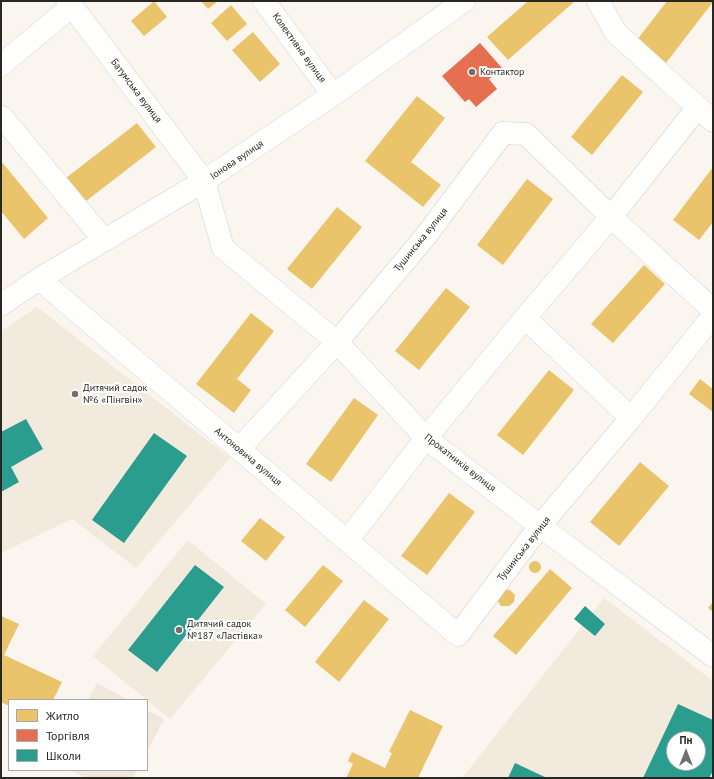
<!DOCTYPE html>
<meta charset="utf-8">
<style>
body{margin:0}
#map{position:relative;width:714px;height:779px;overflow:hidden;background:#faf5ef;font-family:"PT Sans",sans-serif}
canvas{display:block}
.frame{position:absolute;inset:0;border:2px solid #292723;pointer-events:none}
.legend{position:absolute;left:8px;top:699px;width:140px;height:72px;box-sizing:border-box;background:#fff;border:1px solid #a9a9a7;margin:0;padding:5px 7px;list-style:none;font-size:12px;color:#292723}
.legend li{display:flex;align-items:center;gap:8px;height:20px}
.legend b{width:20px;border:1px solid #a9a9a7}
.north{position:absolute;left:666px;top:731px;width:40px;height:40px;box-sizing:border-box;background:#fff;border:1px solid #a9a9a7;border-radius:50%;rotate:0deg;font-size:11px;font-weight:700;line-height:16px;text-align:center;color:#292723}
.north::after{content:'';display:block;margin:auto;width:14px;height:18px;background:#726f6a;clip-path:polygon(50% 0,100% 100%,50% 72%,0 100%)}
</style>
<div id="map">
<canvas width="714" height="779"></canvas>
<div class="frame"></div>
<ul class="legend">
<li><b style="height:11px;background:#e9c46a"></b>Житло</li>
<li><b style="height:11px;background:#e76f51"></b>Торгівля</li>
<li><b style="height:11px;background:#2a9d8f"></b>Школи</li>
</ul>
<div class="north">Пн</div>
</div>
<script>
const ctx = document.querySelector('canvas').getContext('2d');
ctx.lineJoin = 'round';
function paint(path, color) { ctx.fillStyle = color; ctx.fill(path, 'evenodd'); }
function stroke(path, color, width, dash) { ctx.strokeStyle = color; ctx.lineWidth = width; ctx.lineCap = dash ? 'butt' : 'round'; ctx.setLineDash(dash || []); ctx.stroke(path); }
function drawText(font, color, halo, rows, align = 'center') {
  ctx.font = font + ' "PT Sans",sans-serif'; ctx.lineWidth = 4; ctx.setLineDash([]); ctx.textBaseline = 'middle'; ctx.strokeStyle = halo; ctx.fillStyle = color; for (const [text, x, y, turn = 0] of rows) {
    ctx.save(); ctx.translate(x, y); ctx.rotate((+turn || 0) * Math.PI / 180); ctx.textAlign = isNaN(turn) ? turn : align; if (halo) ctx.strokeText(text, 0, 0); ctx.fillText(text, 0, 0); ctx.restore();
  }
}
const built = new Path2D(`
 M 37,307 L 230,458 L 136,568 L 72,519 L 1,553 L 1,331 Z
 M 188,540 L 266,604 L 170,719 L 93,656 Z
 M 604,598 L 713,681 L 713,778 L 462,778 ZM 674,739 L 698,739 L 698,763 L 674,763 Z`);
const green = new Path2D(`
 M 97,683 L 128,700 L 88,700 Z
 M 147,710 L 164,719 L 147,751 Z
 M 70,770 L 137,770 L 133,778 L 85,778 Z`);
const homes = new Path2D(`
 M 154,1 L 167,17 L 144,36 L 131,21 Z
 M 201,1 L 218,1 L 208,9 Z
 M 528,1 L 575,1 L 508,60 L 487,37 Z
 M 667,1 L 713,1 L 713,2 L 666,63 L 637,40 Z
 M 231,5 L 247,24 L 227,41 L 211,23 Z
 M 253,32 L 280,64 L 260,82 L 232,50 Z
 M 622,75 L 643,92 L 592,155 L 571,137 Z
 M 417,96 L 445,118 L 411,162 L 441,185 L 423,207 L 365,161 Z
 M 137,123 L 156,147 L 81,205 L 62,181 Z
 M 1,161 L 48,218 L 24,239 L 1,211 Z
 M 713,167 L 713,222 L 699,240 L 673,220 Z
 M 527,179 L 553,199 L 503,265 L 477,245 Z
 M 337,207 L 362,227 L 312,289 L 287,269 Z
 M 644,265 L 665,284 L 613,343 L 591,324 Z
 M 446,288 L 470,307 L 419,370 L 395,351 Z
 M 251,313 L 274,331 L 237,379 L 251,390 L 234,413 L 196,384 Z
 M 549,370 L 574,390 L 523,455 L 497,435 Z
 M 700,379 L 713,389 L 713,412 L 689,394 Z
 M 354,398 L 378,415 L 331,482 L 306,464 Z
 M 640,462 L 669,486 L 619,546 L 590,522 Z
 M 449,493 L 475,512 L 427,575 L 401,556 Z
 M 260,518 L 285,537 L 266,561 L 241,541 Z
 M529 567a6 6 0 1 1 12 0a6 6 0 1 1-12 0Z
 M 323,565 L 343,581 L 305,627 L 285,610 Z
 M 550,569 L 572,588 L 516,655 L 493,636 Z
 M 503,589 L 510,590 L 515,595 L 514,602 L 509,606 L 501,606 L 497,600 Z
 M 364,600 L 389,619 L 339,682 L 315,662 Z
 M 713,602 L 713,612 L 708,608 Z
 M 1,616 L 19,624 L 4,655 L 62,682 L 53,700 L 9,700 L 9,706 L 1,702 Z
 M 410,710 L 443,726 L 418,778 L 346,778 L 353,764 L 348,761 L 352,752 L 385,768 L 392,753 L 389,752 Z`);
const shops = new Path2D(`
 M 480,43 L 502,68 L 489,79 L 497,89 L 476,107 L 469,99 L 465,102 L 442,76 Z`);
const schools = new Path2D(`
 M 26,419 L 43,449 L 11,467 L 19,482 L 1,492 L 1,432 Z
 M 154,433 L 187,456 L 124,543 L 92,520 Z
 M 195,565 L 224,587 L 157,672 L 128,650 Z
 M 585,606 L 605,624 L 595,636 L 574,619 Z
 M 678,704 L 713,720 L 713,771 L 709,778 L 643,778 ZM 674,739 L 698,739 L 698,763 L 674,763 Z
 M 515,763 L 547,778 L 508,778 Z`);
const minor = new Path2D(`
 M 68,1 L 204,181 L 223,248 L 337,342 L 426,438 L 540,526 L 713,656
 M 264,1 L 333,95
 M 598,1 L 616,33 L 713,121
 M 1,65 L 72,6
 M 2,117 L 104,240
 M 39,279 L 458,635 L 540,526 L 631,418 L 713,316
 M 1,305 L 39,279 L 204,181 L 333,95 L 464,1
 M 525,318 L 631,418
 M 239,449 L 337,342 L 425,237 L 503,133 L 526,134 L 611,217 L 713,310
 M 347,541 L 426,438 L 525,318 L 611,217 L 698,107`);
const markers = [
 [472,72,4,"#726f6a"],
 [75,394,4,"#726f6a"],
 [179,630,4,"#726f6a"]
];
const streetNames = [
 ["Колективна вулиця",299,48,54],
 ["Батумська вулиця",136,91,53],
 ["Іонова вулиця",237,160,-34],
 ["Тушинська вулиця",421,240,-51],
 ["Антоновича вулиця",248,457,40],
 ["Прокатників вулиця",460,463,38],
 ["Тушинська вулиця",524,549,-52]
];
const poiNames = [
 ["Контактор",480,72],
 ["Дитячий садок",83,388],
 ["№6 «Пінгвін»",83,400],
 ["Дитячий садок",187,624],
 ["№187 «Ластівка»",187,636]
];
paint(built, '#f3eade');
paint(green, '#f1e7da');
paint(homes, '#e9c46a');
paint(shops, '#e76f51');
paint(schools, '#2a9d8f');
stroke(minor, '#d6d2ce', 23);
stroke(minor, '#fefefd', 22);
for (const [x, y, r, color] of markers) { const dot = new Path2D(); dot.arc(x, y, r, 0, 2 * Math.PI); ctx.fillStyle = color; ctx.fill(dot); stroke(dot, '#fff', 1.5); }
drawText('10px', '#292723', '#fff', streetNames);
drawText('10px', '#292723', '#fff', poiNames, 'left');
</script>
